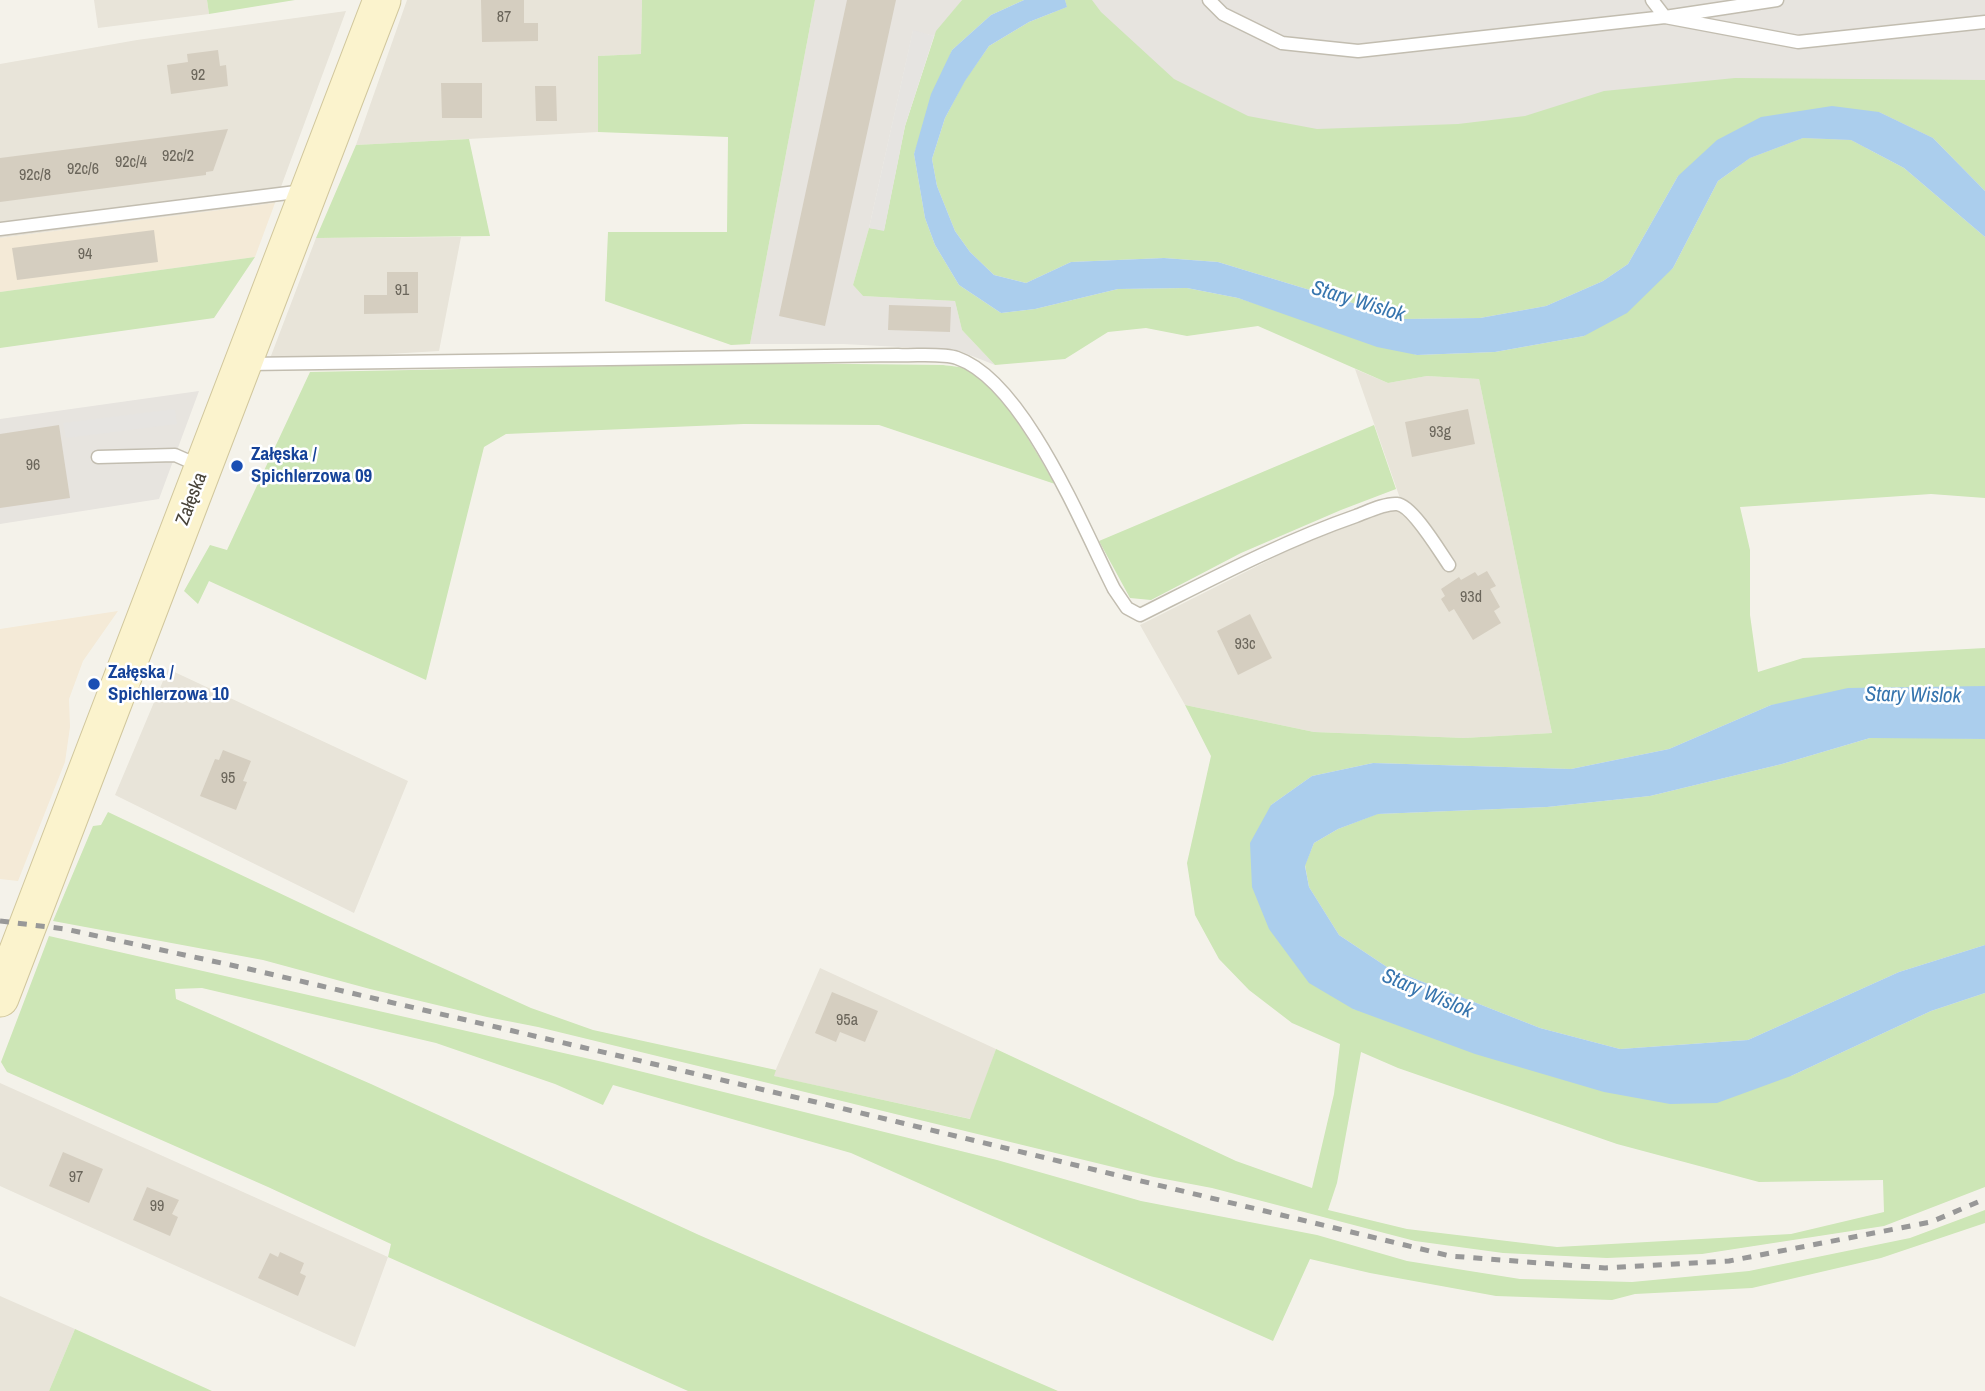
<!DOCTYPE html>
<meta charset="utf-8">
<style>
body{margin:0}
canvas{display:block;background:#f4f2ea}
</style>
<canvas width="1985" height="1391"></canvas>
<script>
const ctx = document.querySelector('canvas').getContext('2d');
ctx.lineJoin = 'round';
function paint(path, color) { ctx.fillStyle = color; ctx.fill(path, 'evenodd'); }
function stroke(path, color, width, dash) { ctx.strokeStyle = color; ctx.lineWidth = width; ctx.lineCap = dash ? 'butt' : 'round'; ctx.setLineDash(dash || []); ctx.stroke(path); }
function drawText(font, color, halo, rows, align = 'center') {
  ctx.font = font + ' "Archivo Narrow",sans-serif'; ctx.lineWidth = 5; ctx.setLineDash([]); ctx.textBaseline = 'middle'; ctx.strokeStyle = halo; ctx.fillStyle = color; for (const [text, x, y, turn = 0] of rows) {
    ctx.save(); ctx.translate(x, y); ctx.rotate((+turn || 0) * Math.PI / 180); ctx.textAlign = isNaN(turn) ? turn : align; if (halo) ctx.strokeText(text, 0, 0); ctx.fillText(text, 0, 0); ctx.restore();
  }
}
const residential = new Path2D(`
 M 94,0 L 207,0 L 209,14 L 98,28 Z
 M 407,0 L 642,0 L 641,54 L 598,56 L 598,132 L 356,145 Z
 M 346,11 L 275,203 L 0,238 L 0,64 L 137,40 Z
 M 461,237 L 439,351 L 269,361 L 316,238 Z
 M 1355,369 L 1388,383 L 1427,376 L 1479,379 L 1552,733 L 1464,738 L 1314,732 L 1185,705 L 1140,625 L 1313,538 L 1403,507 Z
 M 168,669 L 408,781 L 354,913 L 115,795 Z
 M 820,968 L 996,1049 L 971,1119 L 773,1076 Z
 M 0,1083 L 388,1257 L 355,1347 L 0,1186 Z
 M 0,1296 L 75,1329 L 49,1391 L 0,1391 Z`);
const commercial = new Path2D(`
 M 275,203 L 255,257 L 0,292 L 0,238 Z
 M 118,611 L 83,661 L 69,699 L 70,727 L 65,762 L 18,881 L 0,879 L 0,629 Z`);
const industrial = new Path2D(`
 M 815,0 L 962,0 L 934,36 L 913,31 L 869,228 L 853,285 L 863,296 L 955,301 L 962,330 L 995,365 L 957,350 L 843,344 L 750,344 Z
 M 1066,0 L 1985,0 L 1985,173 L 1933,138 L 1678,176 L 945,118 Z
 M 199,391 L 159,499 L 0,524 L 0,419 Z`);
const green = new Path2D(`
 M 207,0 L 295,0 L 209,14 Z
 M 642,0 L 815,0 L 750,344 L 731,345 L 605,301 L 608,232 L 727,232 L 728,137 L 598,132 L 598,56 L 641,54 Z
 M 962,0 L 1024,0 L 991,15 L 952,50 L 914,154 L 925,218 L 935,245 L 959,285 L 1001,313 L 1035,309 L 1118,289 L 1187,288 L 1238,298 L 1417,355 L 1495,352 L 1584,336 L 1673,268 L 1718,181 L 1750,158 L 1803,138 L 1851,140 L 1904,168 L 1985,237 L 1985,498 L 1931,494 L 1740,507 L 1750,550 L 1750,615 L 1758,672 L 1803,658 L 1985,648 L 1985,686 L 1771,705 L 1669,749 L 1571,769 L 1373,763 L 1312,776 L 1271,805 L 1353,1009 L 1791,1076 L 1931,1011 L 1985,993 L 1985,1187 L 1884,1226 L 1702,1254 L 1607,1258 L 1503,1253 L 1415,1241 L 1212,1188 L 1154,1177 L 538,1027 L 487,1017 L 370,989 L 263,960 L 53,921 L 93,826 L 101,825 L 108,812 L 330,917 L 531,1008 L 593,1030 L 776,1070 L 774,1076 L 970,1119 L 996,1049 L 1236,1161 L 1312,1188 L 1334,1094 L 1340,1044 L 1292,1023 L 1249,990 L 1219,959 L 1195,915 L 1187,863 L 1211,756 L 1185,705 L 1314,732 L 1464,738 L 1552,733 L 1479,379 L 1427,376 L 1388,383 L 1258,326 L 1187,336 L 1146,328 L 1108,332 L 1065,359 L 995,365 L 962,330 L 955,301 L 863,296 L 853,285 L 869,228 L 884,230 L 905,126 L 936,31 ZM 1361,1052 L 1398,1068 L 1617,1144 L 1759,1182 L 1883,1180 L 1884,1212 L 1791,1234 L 1557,1247 L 1407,1229 L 1328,1210 L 1337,1183 Z
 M 1065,0 L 1092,0 L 1101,12 L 1174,79 L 1248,116 L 1317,129 L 1458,124 L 1525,116 L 1604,91 L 1735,78 L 1985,80 L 1985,191 L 1933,138 L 1879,112 L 1678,176 L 1628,264 L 1603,281 L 1546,306 L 1480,318 L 1405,319 L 1218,262 L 1164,258 L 1071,262 L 1026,283 L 994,275 L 970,252 L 955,231 L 937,186 L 932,159 L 945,118 L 965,80 L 989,46 L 1029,22 L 1067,7 Z
 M 469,139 L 490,236 L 316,238 L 356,145 Z
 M 255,257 L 214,318 L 0,348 L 0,292 Z
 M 765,363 L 943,365 C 951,366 963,367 970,370 C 1000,385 1038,455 1055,484 L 879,425 L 744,424 L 506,434 L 484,447 L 426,680 L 209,581 L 198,604 L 184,591 L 210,545 L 227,550 L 310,372 Z
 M 1374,425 L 1396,489 L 1341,510 L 1241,553 L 1151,600 L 1130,598 L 1099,541 Z
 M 1919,737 L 1985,739 L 1985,945 L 1899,972 L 1748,1040 L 1620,1049 L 1540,1028 L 1390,969 L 1339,935 L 1309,887 L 1305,865 L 1314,843 L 1338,829 L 1377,814 L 1547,807 L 1650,796 L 1782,764 L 1870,738 Z
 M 49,936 L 603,1062 L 997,1160 L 1141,1201 L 1317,1235 L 1407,1261 L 1520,1279 L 1632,1282 L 1749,1271 L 1910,1238 L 1985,1210 L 1985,1223 L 1881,1258 L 1752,1288 L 1635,1294 L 1612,1300 L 1496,1296 L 1370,1273 L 1310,1259 L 1273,1341 L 851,1153 L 613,1085 L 603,1105 L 555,1084 L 436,1043 L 202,988 L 175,989 L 176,999 L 371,1084 L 699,1235 L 1058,1391 L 688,1391 L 388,1257 L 391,1244 L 268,1187 L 7,1072 L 1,1062 Z
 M 75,1329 L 212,1391 L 49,1391 Z`);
const parking = new Path2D(`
 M 913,30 L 934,36 L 905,126 L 884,231 L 869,228 Z
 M 175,409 L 177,424 L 66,438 L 63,423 Z`);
const water = new Path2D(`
 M 1024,0 L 1065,0 L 1067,7 L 1029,22 L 989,46 L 965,81 L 945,118 L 932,159 L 937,186 L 955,231 L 970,252 L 994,275 L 1026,283 L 1071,262 L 1164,258 L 1218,262 L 1405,319 L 1480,318 L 1546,306 L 1603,281 L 1628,264 L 1678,176 L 1717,140 L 1761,117 L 1832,106 L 1879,112 L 1933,138 L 1985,191 L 1985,237 L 1904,168 L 1851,140 L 1803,138 L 1750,158 L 1718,181 L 1673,268 L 1627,313 L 1584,336 L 1495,352 L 1417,355 L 1377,347 L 1238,298 L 1187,288 L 1118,289 L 1035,309 L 1001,313 L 959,285 L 935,245 L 925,218 L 914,154 L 931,94 L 952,50 L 991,15 Z
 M 1985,686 L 1985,739 L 1870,738 L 1782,764 L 1650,796 L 1547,807 L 1378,814 L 1338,829 L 1314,843 L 1305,866 L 1309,887 L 1339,935 L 1390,969 L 1540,1028 L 1620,1049 L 1748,1040 L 1899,972 L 1985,945 L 1985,993 L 1931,1011 L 1791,1076 L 1717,1103 L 1670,1104 L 1604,1092 L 1475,1054 L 1353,1009 L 1309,983 L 1269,929 L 1252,887 L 1250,843 L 1271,805 L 1312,776 L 1373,763 L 1571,769 L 1669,749 L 1771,705 L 1848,688 Z`);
const building = new Path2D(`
 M 481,0 L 524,0 L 524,23 L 538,23 L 538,41 L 482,42 Z
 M 847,0 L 896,0 L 825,326 L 779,316 Z
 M 218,50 L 220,66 L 226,65 L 228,86 L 171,94 L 167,65 L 188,62 L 187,54 Z
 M 441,83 L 482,83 L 482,118 L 442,118 Z
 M 535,86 L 556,86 L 557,121 L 536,121 Z
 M 228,129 L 213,171 L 206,172 L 206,175 L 0,202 L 0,158 Z
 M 154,230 L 158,262 L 17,280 L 12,248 Z
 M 387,272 L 418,272 L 418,313 L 364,314 L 364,295 L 387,295 Z
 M 889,305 L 951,307 L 950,332 L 888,330 Z
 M 1468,409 L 1475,444 L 1412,457 L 1405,422 Z
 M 59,425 L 70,498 L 0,508 L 0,434 Z
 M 1487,571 L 1496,586 L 1490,589 L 1500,607 L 1494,611 L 1501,623 L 1473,640 L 1454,609 L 1449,612 L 1441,599 L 1445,596 L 1441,589 L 1459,577 L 1461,580 L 1475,572 L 1478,576 Z
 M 1250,614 L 1272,658 L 1238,675 L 1217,631 Z
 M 223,750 L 251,761 L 243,781 L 247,782 L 236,810 L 200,796 L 215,759 L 219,760 Z
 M 832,992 L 878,1011 L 865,1042 L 840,1032 L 836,1042 L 815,1033 Z
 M 63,1152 L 103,1169 L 89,1203 L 49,1186 Z
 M 147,1187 L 179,1200 L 172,1214 L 178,1217 L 170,1236 L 133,1220 Z
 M 280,1252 L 304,1263 L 300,1273 L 306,1276 L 298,1296 L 258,1278 L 270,1253 L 278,1257 Z`);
const lane = new Path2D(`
 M 1209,0 L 1223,14 L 1282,43 L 1358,51 L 1665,17 L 1777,0
 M 1652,0 L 1665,17 L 1798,42 L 1985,22
 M 0,229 L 304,191
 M 248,364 L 898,355 C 915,356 943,353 957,358 C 1024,381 1082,526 1114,589 L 1127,608 L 1140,615 C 1210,580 1281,542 1356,516 C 1367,512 1385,503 1397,504 C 1412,505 1440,552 1449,565
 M 98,457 L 175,455 L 200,466`);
const secondary = new Path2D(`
 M 0,998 L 382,0`);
const rail = new Path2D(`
 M 0,921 L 65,929 L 249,969 L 824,1104 L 1450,1256 L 1605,1268 L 1729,1261 L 1931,1222 L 1985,1199`);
const markers = [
 [237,466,7,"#1a4fb4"],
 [94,684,7,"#1a4fb4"]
];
const numberNames = [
 ["87",504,18],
 ["92",198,76],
 ["92c/2",178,157],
 ["92c/4",131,163],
 ["92c/6",83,170],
 ["92c/8",35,176],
 ["94",85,255],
 ["91",402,291],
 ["93g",1440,433],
 ["96",33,466],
 ["93d",1471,598],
 ["93c",1245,645],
 ["95",228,779],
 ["95a",847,1021],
 ["97",76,1178],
 ["99",157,1207]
];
const transitNames = [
 ["Załęska /",251,455],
 ["Spichlerzowa 09",251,477],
 ["Załęska /",108,673],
 ["Spichlerzowa 10",108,695]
];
const streetNames = [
 ["Załęska",192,499,-69]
];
const waterNames = [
 ["Stary Wislok",1358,302,17],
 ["Stary Wislok",1913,696,1],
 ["Stary Wislok",1427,994,23]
];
paint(residential, '#e8e4d9');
paint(commercial, '#f4ead7');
paint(industrial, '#e7e4df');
paint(green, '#cde6b6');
paint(parking, '#e6e4e1');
paint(water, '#abceed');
paint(building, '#d5cec0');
stroke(lane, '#c2bdb0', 15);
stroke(secondary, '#d1c79d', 39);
stroke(lane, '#fff', 12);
stroke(secondary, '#fbf3cd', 37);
stroke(rail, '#989898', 5, [9, 9]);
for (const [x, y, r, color] of markers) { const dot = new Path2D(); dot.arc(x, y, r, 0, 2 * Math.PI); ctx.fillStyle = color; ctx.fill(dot); stroke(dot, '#fff', 2.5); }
drawText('16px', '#6b665b', null, numberNames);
drawText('bold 19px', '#164399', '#fff', transitNames, 'left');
drawText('19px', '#484339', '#fff', streetNames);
drawText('italic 21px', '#3775ae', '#fff', waterNames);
</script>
